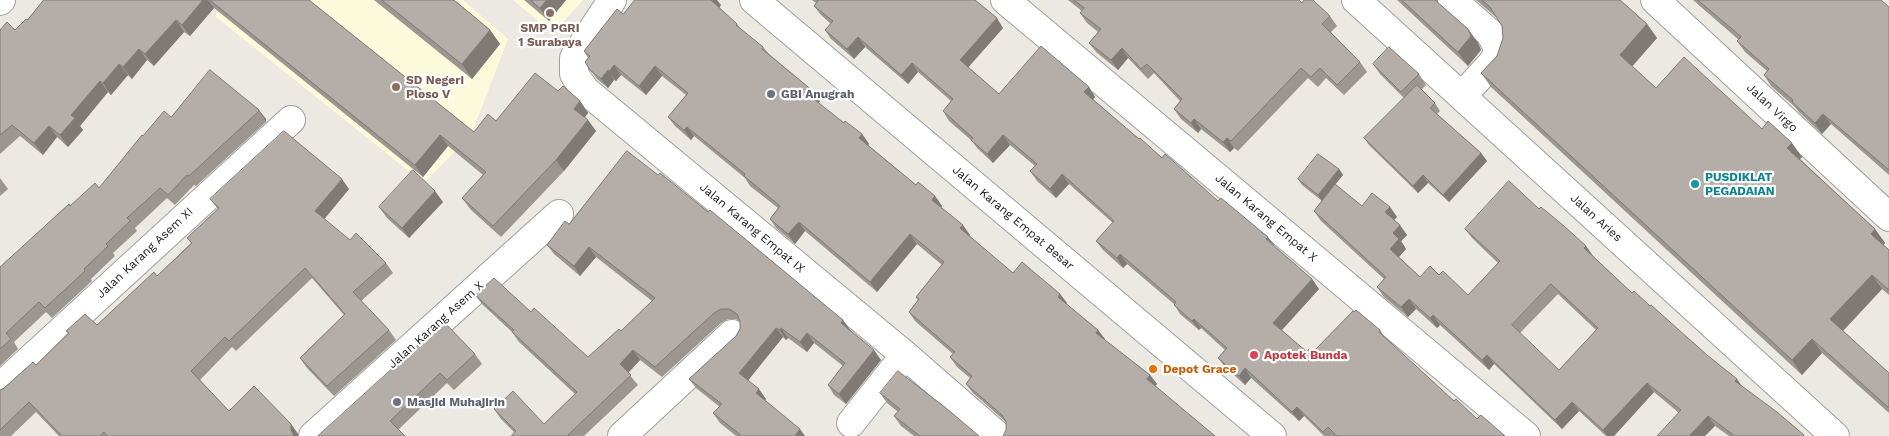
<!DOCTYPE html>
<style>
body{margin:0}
canvas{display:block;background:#ece9e2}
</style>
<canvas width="1889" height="436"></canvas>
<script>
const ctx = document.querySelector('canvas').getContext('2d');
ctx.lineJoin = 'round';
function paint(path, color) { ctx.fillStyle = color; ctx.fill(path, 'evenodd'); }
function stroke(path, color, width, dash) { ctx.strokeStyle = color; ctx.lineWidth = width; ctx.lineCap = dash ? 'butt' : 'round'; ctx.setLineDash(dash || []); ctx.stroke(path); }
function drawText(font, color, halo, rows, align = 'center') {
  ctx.font = font + ' "Work Sans",sans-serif'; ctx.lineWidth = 4.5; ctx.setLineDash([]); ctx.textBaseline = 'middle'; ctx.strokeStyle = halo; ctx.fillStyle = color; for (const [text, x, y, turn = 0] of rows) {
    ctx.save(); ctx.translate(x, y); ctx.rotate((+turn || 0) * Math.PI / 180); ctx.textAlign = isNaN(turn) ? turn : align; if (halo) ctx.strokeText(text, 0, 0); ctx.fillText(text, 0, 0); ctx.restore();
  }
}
const education = new Path2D(`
 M 207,0 L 463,0 L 508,39 L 471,135 L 427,180 L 416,177 L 216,17 L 217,9 Z
 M 513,0 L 583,0 L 555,31 L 544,26 Z`);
const minor = new Path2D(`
 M 612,0 L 574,58 L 574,74 L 585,90 L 905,355 L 998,436
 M 754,0 L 1272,436
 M 1005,0 L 1526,436
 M 1356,0 L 1835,436
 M 1452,0 L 1490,33 L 1498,48 L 1495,60 L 1462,96
 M 1655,0 L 1889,217
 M 0,1 L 1,0
 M 0,387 L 291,120
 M 851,423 L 905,355
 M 313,436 L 559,214
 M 622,436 L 732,334`);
const wall = new Path2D(`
 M 44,0 L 309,0 L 474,132 L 558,91 L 580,101 L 588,113 L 585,117 L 596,131 L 564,171 L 501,237 L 471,210 L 462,198 L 483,175 L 448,146 L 423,177 L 214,8 L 190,36 L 184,32 L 154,66 L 147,60 L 132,79 L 128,75 L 111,95 L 108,92 L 80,126 L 83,130 L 68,147 L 57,137 L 43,155 L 20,136 L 0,154 L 0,30 L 15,30 L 27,20 Z
 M 374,0 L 454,0 L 490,30 L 500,44 L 472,79 Z
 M 524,0 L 566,0 L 549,21 Z
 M 812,0 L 975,0 L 1003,28 L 968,67 L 999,94 L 1089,87 L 1095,97 L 1093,99 L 1139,139 L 1274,246 L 1312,279 L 1319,289 L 1282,330 L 1307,352 L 1313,352 L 1380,330 L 1386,339 L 1454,401 L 1477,419 L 1505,436 L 1324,436 L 1304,416 L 1299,421 L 1251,378 L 1245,385 L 1225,367 L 1218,358 L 1225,350 L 1201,328 L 1199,330 L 1180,314 L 1174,304 L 1127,264 L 1123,268 L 1103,250 L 1096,241 L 1113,223 L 1069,184 L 1056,198 L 1037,181 L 1030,171 L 1035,166 L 1010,145 L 993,163 L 978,149 L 971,140 L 949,121 L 943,111 L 951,101 L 918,72 L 908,84 L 865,47 L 854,59 L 831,39 L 825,30 L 831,24 L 821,15 L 814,6 L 816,3 Z
 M 1068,0 L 1299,0 L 1302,3 L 1330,16 L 1337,26 L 1331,32 L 1360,62 L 1367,72 L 1344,95 L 1326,78 L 1318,87 L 1308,78 L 1238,151 L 1234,148 L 1230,152 L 1201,129 L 1198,133 L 1181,119 L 1174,109 L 1180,101 L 1154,73 L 1148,79 L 1128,58 L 1118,70 L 1096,52 L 1089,43 L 1098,32 L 1087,23 L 1080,13 L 1082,11 Z
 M 1397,0 L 1437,0 L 1437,2 L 1468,29 L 1478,43 L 1481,50 L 1468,66 Z
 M 1476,0 L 1620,0 L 1647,24 L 1657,38 L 1632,66 L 1656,88 L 1762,129 L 1802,157 L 1800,159 L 1875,229 L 1885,243 L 1883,245 L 1889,250 L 1889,295 L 1882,289 L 1843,331 L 1889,373 L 1889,413 L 1822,353 L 1802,375 L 1491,87 L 1481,73 L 1497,56 L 1503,38 L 1502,26 L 1497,18 Z
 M 1693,0 L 1881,0 L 1889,7 L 1889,175 L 1831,124 L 1822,134 L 1799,112 L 1794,106 L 1771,86 L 1764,75 L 1767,71 L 1745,52 L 1737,41 L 1739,40 Z
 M 721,5 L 719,8 L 737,24 L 742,30 L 763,47 L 769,54 L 813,91 L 820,101 L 818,103 L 844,123 L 862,134 L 869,144 L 868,145 L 916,185 L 935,196 L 942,206 L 941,207 L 970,235 L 969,236 L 1013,273 L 1060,294 L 1067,303 L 1066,304 L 1098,330 L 1105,340 L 1150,375 L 1157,384 L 1006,430 L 1006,422 L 973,393 L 966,384 L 970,378 L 957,367 L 950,357 L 953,354 L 915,321 L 909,312 L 918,300 L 916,297 L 942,265 L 917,244 L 877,292 L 805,231 L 795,244 L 776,228 L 770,219 L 778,208 L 750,186 L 745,178 L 694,136 L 691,140 L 675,126 L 668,117 L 686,95 L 662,76 L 646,95 L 621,75 L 616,81 L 614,80 L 608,88 L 597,79 L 585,62 L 588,58 L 584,51 L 623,14 Z
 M 1373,64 L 1419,74 L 1426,85 L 1421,90 L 1435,103 L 1440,111 L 1437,114 L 1481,153 L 1487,161 L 1449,202 L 1428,183 L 1418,193 L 1369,145 L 1364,138 L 1404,98 L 1380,74 Z
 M 258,109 L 266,119 L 266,122 L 196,186 L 194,185 L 175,205 L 167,198 L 135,228 L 137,231 L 113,253 L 115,256 L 91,279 L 92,281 L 52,318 L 46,312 L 14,342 L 18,349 L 0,366 L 0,267 L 70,206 L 99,188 L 143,136 L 171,117 Z
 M 1339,169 L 1343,175 L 1335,184 L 1362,206 L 1390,207 L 1397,217 L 1394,220 L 1407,235 L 1401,241 L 1406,249 L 1399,257 L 1420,277 L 1439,275 L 1468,295 L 1498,263 L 1472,238 L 1465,229 L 1539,209 L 1586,246 L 1593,256 L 1632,293 L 1650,306 L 1742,387 L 1804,436 L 1729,436 L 1715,426 L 1679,413 L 1654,392 L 1614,436 L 1606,436 L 1579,411 L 1562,429 L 1494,364 L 1489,370 L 1440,325 L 1437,328 L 1416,309 L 1408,317 L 1384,297 L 1377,287 L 1384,279 L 1321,221 L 1314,211 L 1322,201 L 1302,185 L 1298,179 ZM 1558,294 L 1596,330 L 1559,370 L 1520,333 Z
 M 658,175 L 843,320 L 850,330 L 881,360 L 846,404 L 834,395 L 828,385 L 843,366 L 814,343 L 807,352 L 788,338 L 786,340 L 783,337 L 748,380 L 766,399 L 765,400 L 805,436 L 736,436 L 720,423 L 713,413 L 720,407 L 696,388 L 689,379 L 736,336 L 740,329 L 740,322 L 736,319 L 728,319 L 721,323 L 662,377 L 640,360 L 628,373 L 638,385 L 584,436 L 511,436 L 514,432 L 501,419 L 494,409 L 544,424 L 575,394 L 519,342 L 512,332 L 482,304 L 475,295 L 531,312 L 588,357 L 621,331 L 652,301 L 596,257 L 580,276 L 554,254 L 547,245 L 569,224 Z
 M 0,178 L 8,189 L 0,196 Z
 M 349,189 L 324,219 L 350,240 L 386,263 L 393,273 L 361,301 L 389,330 L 396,340 L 334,396 L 307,368 L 300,358 L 344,315 L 312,278 L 236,351 L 232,347 L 200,380 L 229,411 L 291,424 L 298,434 L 298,436 L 59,436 L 36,412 L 11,436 L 0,436 L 0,390 L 36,365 L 68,333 L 66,331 L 97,325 L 157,276 L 191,243 L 187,238 L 218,209 L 210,199 Z
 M 443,202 L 409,238 L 387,218 L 379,207 Z
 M 475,354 L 482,364 L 454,390 L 447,383 L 399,429 L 318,436 Z
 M 880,393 L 979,436 L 914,436 L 901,426 L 894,416 L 898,412 L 887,403 Z`);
const shadedWall = new Path2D(`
 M 203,0 L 208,0 L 214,8 L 190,36 L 182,25 Z
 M 547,0 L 566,0 L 549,21 L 540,8 Z
 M 711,0 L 717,0 L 721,5 L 717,10 Z
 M 997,18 L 1003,28 L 966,70 L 960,60 Z
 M 176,20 L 184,32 L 154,66 L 145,54 Z
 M 1647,24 L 1657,38 L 1630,69 L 1620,55 Z
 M 1468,29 L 1478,43 L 1481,50 L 1468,66 L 1458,52 Z
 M 490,30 L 500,44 L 472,79 L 462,64 Z
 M 858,37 L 865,47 L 854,59 L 847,49 Z
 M 1122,48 L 1128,58 L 1118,70 L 1111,60 Z
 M 139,49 L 147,60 L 132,79 L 123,67 Z
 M 912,63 L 918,72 L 908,84 L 901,75 Z
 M 119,64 L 128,75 L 111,95 L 103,83 Z
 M 614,65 L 621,75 L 616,81 L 609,72 Z
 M 655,66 L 662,76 L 646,95 L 639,86 Z
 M 608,70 L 614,80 L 608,88 L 601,79 Z
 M 100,81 L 108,92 L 80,126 L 83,130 L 68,147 L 60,135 L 71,115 Z
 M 1089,87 L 1095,97 L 1091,102 L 1084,92 Z
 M 813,91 L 820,101 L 816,105 L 810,96 Z
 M 580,101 L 588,113 L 582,121 L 574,109 Z
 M 258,109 L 266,119 L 266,122 L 259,111 Z
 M 1823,114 L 1831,124 L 1822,134 L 1815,123 Z
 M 1194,119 L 1201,129 L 1198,133 L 1191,123 Z
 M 588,120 L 596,131 L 564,171 L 556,160 Z
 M 49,126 L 57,137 L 43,155 L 34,143 Z
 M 687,127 L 694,136 L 691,140 L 684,130 Z
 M 862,134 L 869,144 L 866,148 L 859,138 Z
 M 440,135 L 448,146 L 423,177 L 415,165 Z
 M 1003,135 L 1010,145 L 993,163 L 987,154 Z
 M 1227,138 L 1234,148 L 1230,152 L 1223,142 Z
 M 1792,143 L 1802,157 L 1797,162 L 1787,148 Z
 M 1481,153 L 1487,161 L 1449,202 L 1443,195 Z
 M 1339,169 L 1343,175 L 1322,201 L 1318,195 Z
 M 1062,174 L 1069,184 L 1056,198 L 1050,189 Z
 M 1423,175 L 1428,183 L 1418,193 L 1413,186 Z
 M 342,179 L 349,189 L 322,222 L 315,211 Z
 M 435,191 L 443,202 L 409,238 L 402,228 Z
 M 935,196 L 942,206 L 939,210 L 932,200 Z
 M 1390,207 L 1397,217 L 1392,222 L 1385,212 Z
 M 799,222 L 805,231 L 795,244 L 788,234 Z
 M 963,225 L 970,235 L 967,238 L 960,228 Z
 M 1400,225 L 1407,235 L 1401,241 L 1406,249 L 1397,259 L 1390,249 L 1393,233 Z
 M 1875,229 L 1885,243 L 1881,248 L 1871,234 Z
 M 910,234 L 917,244 L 877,292 L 870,282 Z
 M 1268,237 L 1275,246 L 1266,239 Z
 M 1586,246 L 1593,256 L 1584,248 Z
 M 589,247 L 596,257 L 580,276 L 574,266 Z
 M 1120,254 L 1127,264 L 1123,268 L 1117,258 Z
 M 1872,275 L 1882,289 L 1840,334 L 1830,319 Z
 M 1312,279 L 1319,289 L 1280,332 L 1273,323 Z
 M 1060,294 L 1067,303 L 1064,307 L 1058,297 Z
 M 1409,299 L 1416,309 L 1408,317 L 1401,307 Z
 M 1433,315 L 1440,325 L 1437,328 L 1430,318 Z
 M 1194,319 L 1201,328 L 1199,330 L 1192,321 Z
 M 843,320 L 850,330 L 848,333 L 841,323 Z
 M 776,328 L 783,337 L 746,383 L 739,373 Z
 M 781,328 L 788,338 L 786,340 L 780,330 Z
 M 1098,330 L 1105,339 L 1102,342 L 1096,333 Z
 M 807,333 L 814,343 L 807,352 L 800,342 Z
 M 1812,339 L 1822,353 L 1802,375 L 1792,360 Z
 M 633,350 L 640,360 L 627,374 L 620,364 Z
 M 874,350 L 881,360 L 846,404 L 839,394 Z
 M 1487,355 L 1494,364 L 1489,370 L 1482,360 Z
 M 1245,368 L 1251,378 L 1245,385 L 1239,376 Z
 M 1150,375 L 1157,384 L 1154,389 L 1147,379 Z
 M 1737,379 L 1744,389 L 1735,381 Z
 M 1647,383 L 1654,392 L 1614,436 L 1607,436 L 1603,430 Z
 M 759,389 L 766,399 L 763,403 L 756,393 Z
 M 1572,402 L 1579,411 L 1562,429 L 1555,420 Z
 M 1297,407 L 1304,416 L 1299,421 L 1292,412 Z
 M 1708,416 L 1715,426 L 1705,436 L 1689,436 Z
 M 291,424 L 298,434 L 298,436 L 294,436 L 291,430 Z
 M 800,429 L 805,436 L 795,436 Z`);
const building = new Path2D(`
 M 44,0 L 203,0 L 182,25 L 176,20 L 145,54 L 139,49 L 123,67 L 119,64 L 103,83 L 100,81 L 71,115 L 75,118 L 60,135 L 49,126 L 34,143 L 12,125 L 0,135 L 0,30 L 7,22 L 15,30 L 26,19 L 27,20 Z
 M 210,0 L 309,0 L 474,132 L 488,114 L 496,121 L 535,73 L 558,91 L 563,86 L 580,101 L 574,109 L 588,120 L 556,160 L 493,226 L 462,198 L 486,172 L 440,135 L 415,165 Z
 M 382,0 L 454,0 L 490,30 L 462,64 Z
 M 531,0 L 547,0 L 540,8 Z
 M 635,0 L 711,0 L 737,24 L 736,25 L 763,47 L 762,49 L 813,91 L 810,96 L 844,123 L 845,121 L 862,134 L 859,138 L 916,185 L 918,182 L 935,196 L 932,200 L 963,225 L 960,228 L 1013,273 L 1022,262 L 1060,294 L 1058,297 L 1098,330 L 1096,333 L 1150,375 L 1147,379 L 1215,436 L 1003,436 L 1006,430 L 1006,422 L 1002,415 L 966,384 L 972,376 L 950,357 L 955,352 L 909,312 L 919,299 L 916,297 L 944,262 L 910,234 L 870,282 L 799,222 L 788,234 L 770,219 L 780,206 L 744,176 L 745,174 L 687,127 L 684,130 L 668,117 L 688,93 L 655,66 L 639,86 L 614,65 L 609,72 L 608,70 L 601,79 L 590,70 L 585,62 L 590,56 L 584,51 L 617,9 L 623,14 Z
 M 817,0 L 975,0 L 997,18 L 960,60 L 999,94 L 1041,46 L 1089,87 L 1084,92 L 1139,139 L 1140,138 L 1162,158 L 1165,154 L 1218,201 L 1221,198 L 1268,237 L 1266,239 L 1312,279 L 1273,323 L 1307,352 L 1309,349 L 1313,352 L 1353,311 L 1354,312 L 1356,310 L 1380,330 L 1379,332 L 1454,401 L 1456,399 L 1477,419 L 1481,415 L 1505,436 L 1337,436 L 1328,427 L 1323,432 L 1297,407 L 1292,412 L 1245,368 L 1239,376 L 1218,358 L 1227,348 L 1194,319 L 1192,321 L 1174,305 L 1176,302 L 1120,254 L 1117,258 L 1096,241 L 1114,221 L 1062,174 L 1050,189 L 1030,171 L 1037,164 L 1003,135 L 987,154 L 971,140 L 973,138 L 943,111 L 953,99 L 912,63 L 901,75 L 858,37 L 847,49 L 825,30 L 833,21 L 814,6 L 818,1 Z
 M 1074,0 L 1299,0 L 1302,3 L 1304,0 L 1313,0 L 1330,16 L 1322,24 L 1360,62 L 1337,85 L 1320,68 L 1311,77 L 1301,68 L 1231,141 L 1227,138 L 1223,142 L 1194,119 L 1191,123 L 1174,109 L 1182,99 L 1147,64 L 1141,69 L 1122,48 L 1111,60 L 1089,43 L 1101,29 L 1080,13 L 1084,8 Z
 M 1402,0 L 1435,0 L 1468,29 L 1471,36 L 1458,52 Z
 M 1482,0 L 1620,0 L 1647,24 L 1620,55 L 1656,88 L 1684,57 L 1762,129 L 1768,121 L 1792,143 L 1787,148 L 1875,229 L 1871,234 L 1889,250 L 1889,290 L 1872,275 L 1830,319 L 1889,373 L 1889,408 L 1812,339 L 1792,360 L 1481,73 L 1497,56 L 1503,38 L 1502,26 L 1490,7 Z
 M 1698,0 L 1881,0 L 1889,7 L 1889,170 L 1823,114 L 1815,123 L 1792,102 L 1793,100 L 1764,75 L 1769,69 L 1737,41 L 1741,37 Z
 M 1389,47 L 1419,74 L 1401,92 L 1373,64 Z
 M 210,70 L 258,109 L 259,111 L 189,176 L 187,175 L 168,195 L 160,188 L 127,218 L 130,221 L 106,244 L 108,246 L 84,269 L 85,271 L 45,308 L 39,302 L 6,333 L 11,339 L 0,349 L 0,267 L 69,204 L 70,206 L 95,183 L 99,188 L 142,135 L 143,136 L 164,111 L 171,117 Z
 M 1417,85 L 1435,103 L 1430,108 L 1481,153 L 1443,195 L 1423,175 L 1413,186 L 1364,138 Z
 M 284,131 L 342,179 L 315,211 L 350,240 L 356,233 L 386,263 L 353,292 L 389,330 L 327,386 L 300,358 L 345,314 L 305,268 L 229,341 L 225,337 L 191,371 L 229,411 L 254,386 L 291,424 L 291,430 L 294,436 L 107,436 L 104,432 L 100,436 L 62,436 L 29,402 L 0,430 L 0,390 L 3,389 L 33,362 L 36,365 L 69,333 L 66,331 L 85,314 L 97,325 L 154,272 L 157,276 L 192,243 L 187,238 L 219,208 L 210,199 Z
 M 627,151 L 658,175 L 660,173 L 708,212 L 710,210 L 843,320 L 841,323 L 874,350 L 839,394 L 828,385 L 845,363 L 807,333 L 800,342 L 781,328 L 780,330 L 776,328 L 739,373 L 759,389 L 756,393 L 800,429 L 795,436 L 742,436 L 713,413 L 722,404 L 689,379 L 736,336 L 740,329 L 740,321 L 737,314 L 729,309 L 721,309 L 714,313 L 655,367 L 633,350 L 620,364 L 631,375 L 568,435 L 569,436 L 511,436 L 516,431 L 494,409 L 513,391 L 544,424 L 577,392 L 512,332 L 514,330 L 475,295 L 494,278 L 531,312 L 534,308 L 588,357 L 619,329 L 621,331 L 655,298 L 589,247 L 574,266 L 547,245 L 565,221 L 569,224 Z
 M 1318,154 L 1339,169 L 1318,195 L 1298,179 Z
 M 413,170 L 435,191 L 402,228 L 379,207 Z
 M 1509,181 L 1539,209 L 1541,207 L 1564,226 L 1586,246 L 1584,248 L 1632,293 L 1634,291 L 1650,306 L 1651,305 L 1707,355 L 1737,379 L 1735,381 L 1777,412 L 1804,435 L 1803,436 L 1735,436 L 1708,416 L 1689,436 L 1657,436 L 1681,410 L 1647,383 L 1603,430 L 1572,402 L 1555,420 L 1487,355 L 1482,360 L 1433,315 L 1430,318 L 1409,299 L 1401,307 L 1377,287 L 1386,277 L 1314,211 L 1335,184 L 1362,206 L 1372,193 L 1390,207 L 1385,212 L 1400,225 L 1393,233 L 1399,239 L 1390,249 L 1420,277 L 1430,266 L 1439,275 L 1443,271 L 1468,295 L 1500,261 L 1465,229 ZM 1551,284 L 1598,328 L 1559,370 L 1512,325 Z
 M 444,322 L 475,354 L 447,380 L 440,373 L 390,421 L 405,436 L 318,436 Z
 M 898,371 L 946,408 L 979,436 L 920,436 L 894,416 L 900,409 L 880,393 Z`);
const markers = [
 [550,13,5,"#8d6e63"],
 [396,87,5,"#8d6e63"],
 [771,94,5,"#6b7280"],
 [1695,184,5,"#0f9aa8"],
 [1254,355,5,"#e0444e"],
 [1153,369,5,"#e8710a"],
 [397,402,5,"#6b7280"]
];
const educationNames = [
 ["SMP PGRI",550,28],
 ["1 Surabaya",550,42],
 ["SD Negeri",406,80,"left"],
 ["Ploso V",406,94,"left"]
];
const worshipNames = [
 ["GBI Anugrah",781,94],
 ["Masjid Muhajirin",407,402]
];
const streetNames = [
 ["Jalan Virgo",1772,108,43],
 ["Jalan Karang Empat Besar",1013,218,40],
 ["Jalan Karang Empat X",1266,218,40],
 ["Jalan Aries",1596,218,42],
 ["Jalan Karang Empat IX",752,228,40],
 ["Jalan Karang Asem XI",145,253,-43],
 ["Jalan Karang Asem X",436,325,-42]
];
const cultureNames = [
 ["PUSDIKLAT",1705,177],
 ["PEGADAIAN",1705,191]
];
const healthNames = [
 ["Apotek Bunda",1264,355]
];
const foodNames = [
 ["Depot Grace",1163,369]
];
paint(education, '#fbfbdc');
stroke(minor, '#9f9f9f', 30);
stroke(minor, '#fff', 28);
paint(wall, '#9c9690');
paint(shadedWall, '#7f7a76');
paint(building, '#b5aea8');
stroke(building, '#7f7a76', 1);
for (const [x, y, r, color] of markers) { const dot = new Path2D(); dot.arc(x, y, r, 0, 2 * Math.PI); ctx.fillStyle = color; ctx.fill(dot); stroke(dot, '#fff', 2); }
drawText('bold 12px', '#785e54', '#fff', educationNames);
drawText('bold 12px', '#5b616d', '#fff', worshipNames, 'left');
drawText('12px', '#1b1b1b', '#fff', streetNames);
drawText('bold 12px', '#0d838f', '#fff', cultureNames, 'left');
drawText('bold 12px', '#be3a42', '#fff', healthNames, 'left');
drawText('bold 12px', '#c56008', '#fff', foodNames, 'left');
</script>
